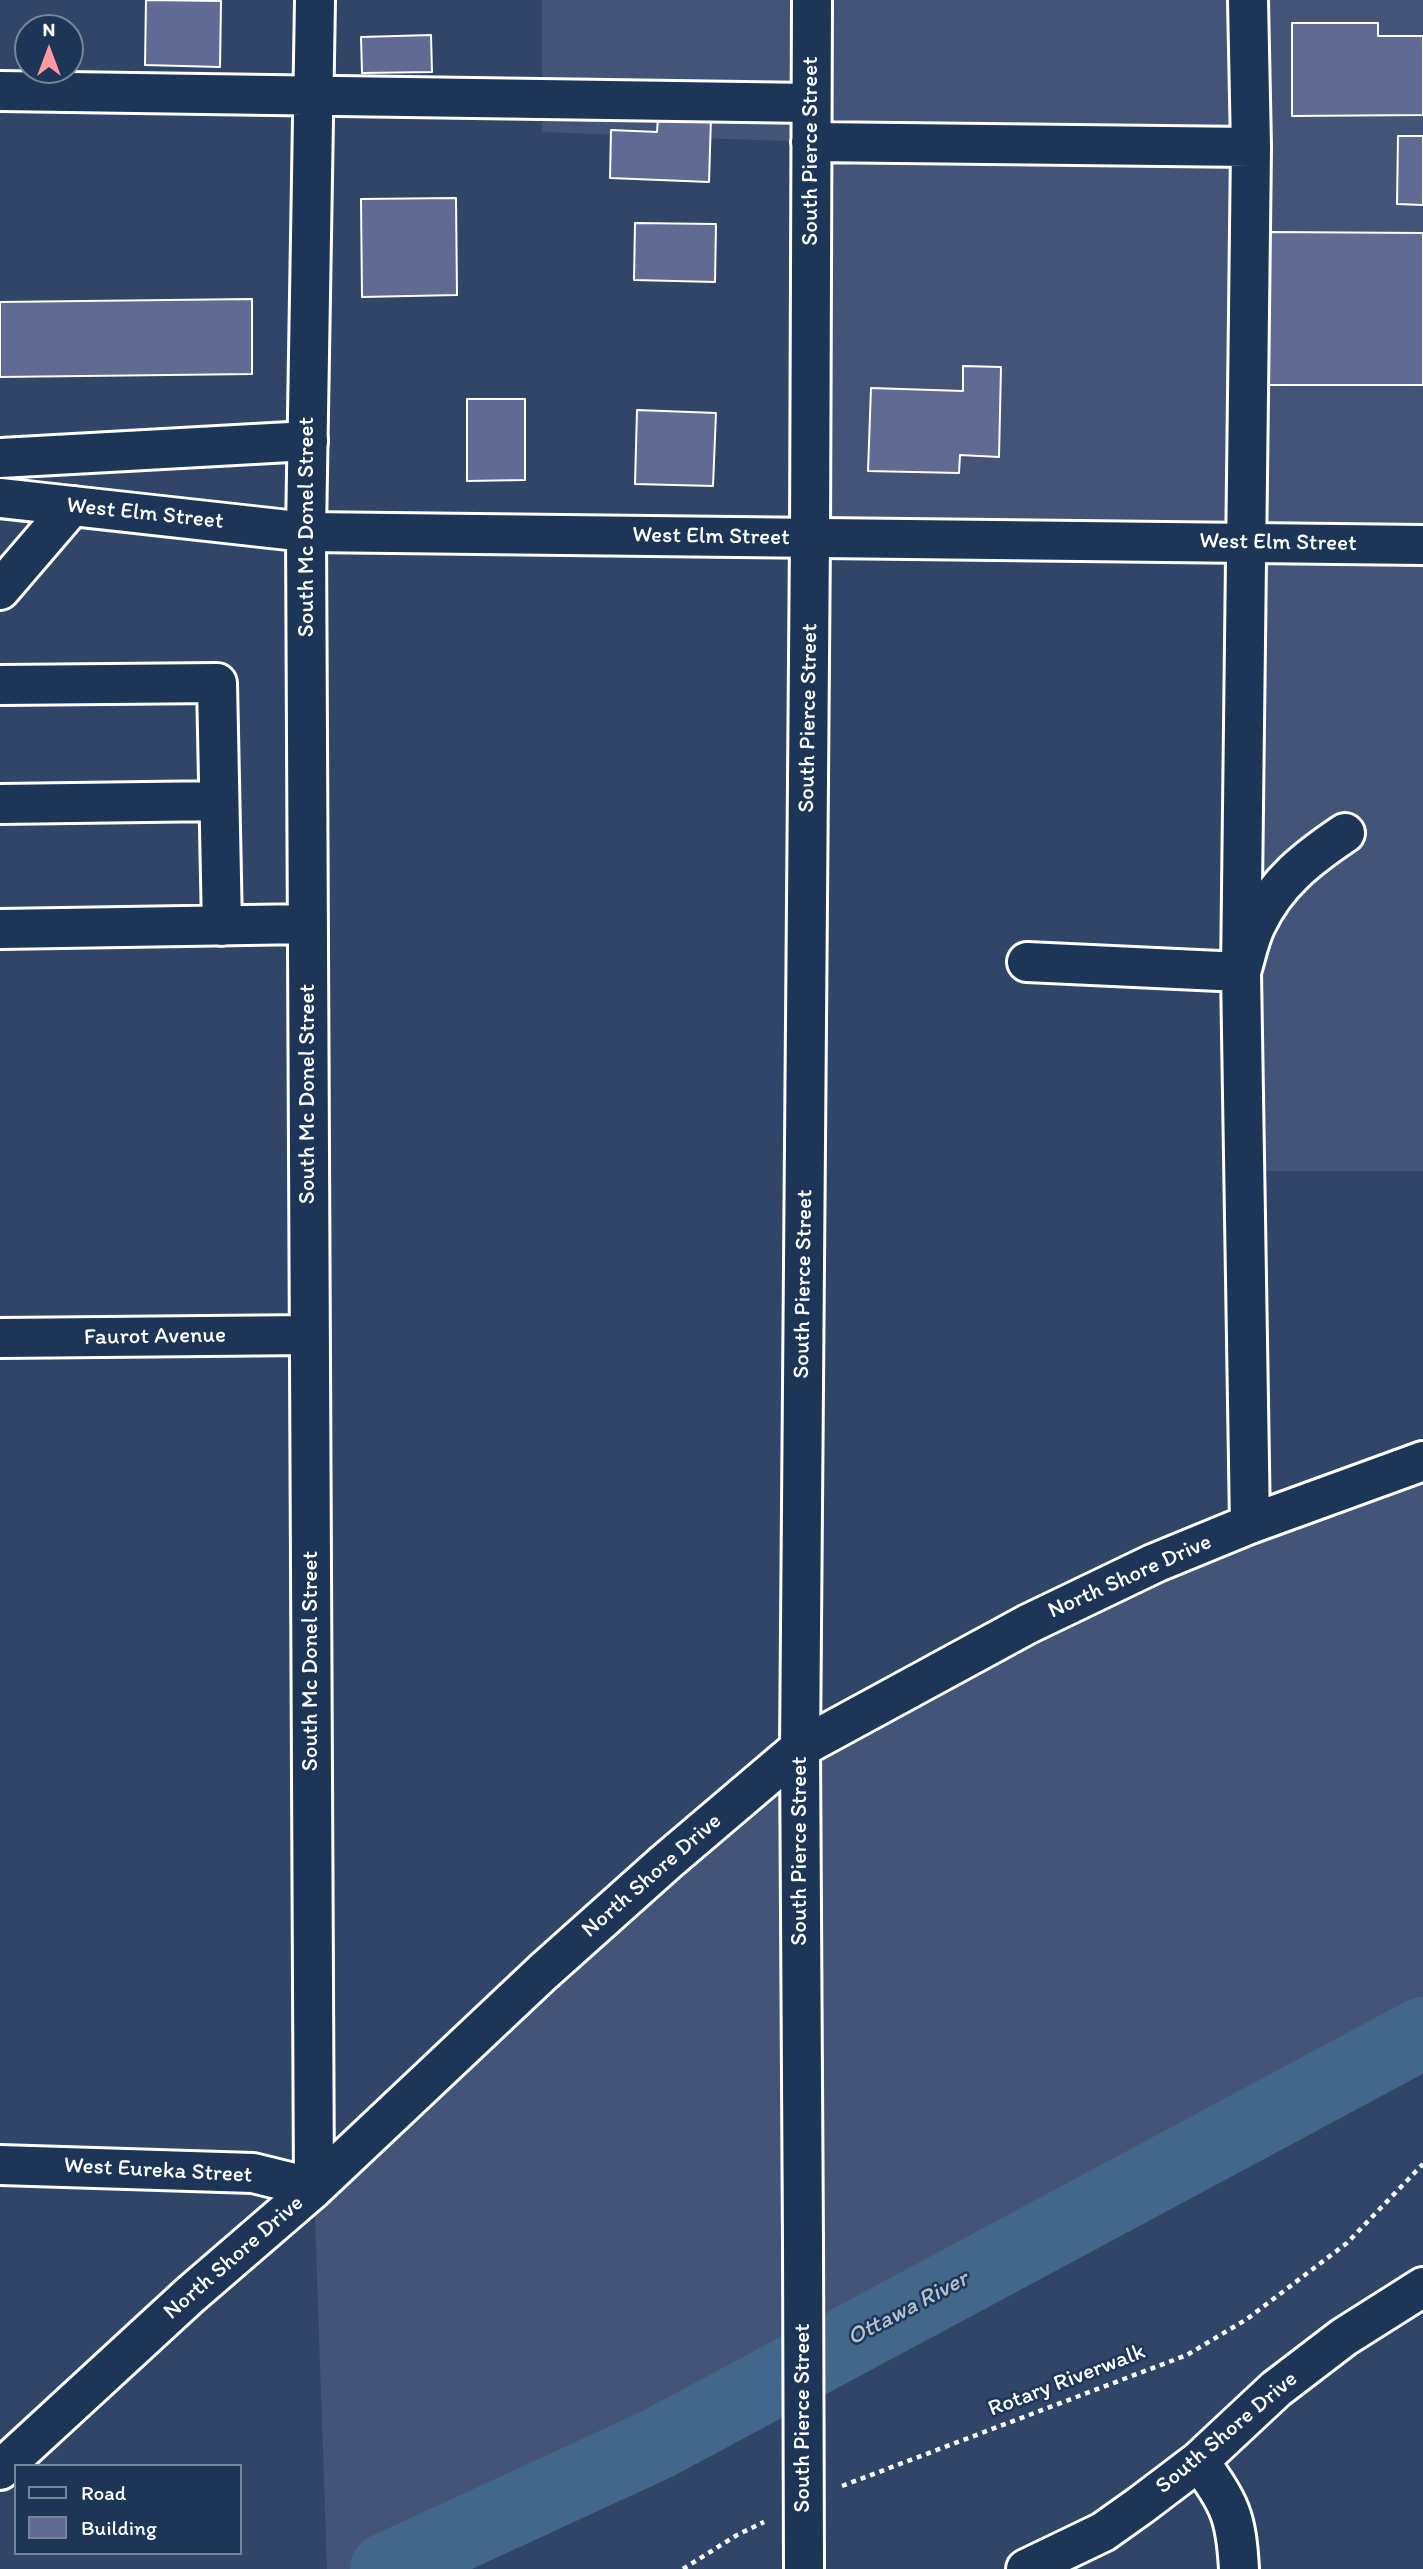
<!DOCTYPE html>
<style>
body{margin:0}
#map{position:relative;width:1423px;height:2569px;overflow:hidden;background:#314569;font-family:Itim,sans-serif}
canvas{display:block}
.legend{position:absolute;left:14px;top:2464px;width:228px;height:91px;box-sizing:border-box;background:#1d3557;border:2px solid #77869a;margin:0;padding:9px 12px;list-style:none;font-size:21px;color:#fff}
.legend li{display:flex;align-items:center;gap:14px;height:35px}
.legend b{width:35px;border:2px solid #77869a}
.north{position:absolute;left:14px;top:14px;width:70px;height:70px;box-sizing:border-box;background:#1d3557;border:2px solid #77869a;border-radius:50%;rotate:0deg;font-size:19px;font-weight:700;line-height:28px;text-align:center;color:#fff}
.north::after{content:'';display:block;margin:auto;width:24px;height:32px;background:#ff9aa2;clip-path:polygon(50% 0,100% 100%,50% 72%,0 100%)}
</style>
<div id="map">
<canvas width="1423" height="2569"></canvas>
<ul class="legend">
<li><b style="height:9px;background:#1d3557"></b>Road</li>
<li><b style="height:19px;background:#606a92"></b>Building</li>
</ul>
<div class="north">N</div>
</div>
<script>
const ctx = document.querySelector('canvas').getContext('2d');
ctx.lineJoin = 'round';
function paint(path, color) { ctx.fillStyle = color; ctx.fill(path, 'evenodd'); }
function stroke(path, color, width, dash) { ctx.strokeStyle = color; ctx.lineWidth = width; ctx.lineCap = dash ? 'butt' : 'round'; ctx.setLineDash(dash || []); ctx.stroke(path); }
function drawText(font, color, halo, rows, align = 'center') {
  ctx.font = font + ' Itim,sans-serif'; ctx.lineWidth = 5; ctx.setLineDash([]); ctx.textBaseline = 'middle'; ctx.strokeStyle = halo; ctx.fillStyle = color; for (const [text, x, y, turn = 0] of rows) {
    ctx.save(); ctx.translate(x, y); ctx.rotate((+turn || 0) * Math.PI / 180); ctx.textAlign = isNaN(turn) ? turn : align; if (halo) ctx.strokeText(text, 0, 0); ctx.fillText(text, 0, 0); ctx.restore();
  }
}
const built = new Path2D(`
 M 542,0 L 1423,0 L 1423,1171 L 1244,1171 L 1247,543 L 810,538 L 811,142 L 542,132 Z
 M 1423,1461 L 1423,2033 L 657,2444 L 386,2569 L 327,2569 L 314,2188 L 800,1748 L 1028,1624 Z`);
const river = new Path2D(`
 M 386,2569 L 657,2444 L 1423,2033`);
const building = new Path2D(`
 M 146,0 L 221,1 L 220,67 L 145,65 Z
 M 1292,23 L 1378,23 L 1378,36 L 1423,36 L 1423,115 L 1292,116 Z
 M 431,35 L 432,72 L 362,73 L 361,37 Z
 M 658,117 L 711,118 L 709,182 L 610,178 L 611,130 L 657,132 Z
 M 1398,136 L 1423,136 L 1423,205 L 1397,204 Z
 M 456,198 L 457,295 L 362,297 L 361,199 Z
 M 635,223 L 716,224 L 715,282 L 634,280 Z
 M 1269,232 L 1423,233 L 1423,385 L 1268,385 Z
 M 252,299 L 252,374 L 0,377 L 0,302 Z
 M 963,366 L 1001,367 L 999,457 L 960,455 L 959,473 L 868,471 L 871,388 L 963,391 Z
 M 467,399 L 525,399 L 525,480 L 467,481 Z
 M 637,410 L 716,413 L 713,486 L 635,484 Z`);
const path = new Path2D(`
 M 842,2486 L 1187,2355 L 1247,2319 L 1347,2243 L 1423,2164
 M 683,2569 L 737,2535 L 764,2522`);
const minor = new Path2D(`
 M 0,91 L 811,103
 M 811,142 L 1251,147
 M 0,590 L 72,506
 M 0,685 L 217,683 L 222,926
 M 0,804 L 219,801
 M 0,929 L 308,924
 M 1027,962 L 1241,972 L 1251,147 L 1248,0
 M 0,1338 L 309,1335
 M 1250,1524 L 1241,972 C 1246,956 1249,939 1256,925 C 1276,882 1308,858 1345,833
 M 0,2165 L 253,2173 L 314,2188 L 306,532 L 315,0
 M 803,2244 L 800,1748 L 810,538 L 812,0
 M 1199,2461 C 1230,2505 1236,2515 1239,2569
 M 0,2470 L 190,2295 L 314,2188 L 543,1972 L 666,1862 L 800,1748 L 1028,1624 L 1155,1563 L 1250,1524 L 1423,1461
 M 1026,2569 L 1103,2532 L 1141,2505 L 1199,2461 L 1276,2389 L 1344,2337 L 1423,2287`);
const major = new Path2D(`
 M 0,458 L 308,441
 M 0,498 L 306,532 L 1423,545`);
const minorBridge = new Path2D(`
 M 803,2244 L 804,2569`);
const streetNames = [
 ["South Pierce Street",811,151,-90],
 ["West Elm Street",145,514,6],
 ["South Mc Donel Street",307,527,-90],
 ["West Elm Street",711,537,1],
 ["West Elm Street",1278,543,1],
 ["South Pierce Street",809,718,-89],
 ["South Mc Donel Street",308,1094,-90],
 ["South Pierce Street",804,1284,-89],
 ["Faurot Avenue",155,1337,-1],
 ["North Shore Drive",1130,1577,-24],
 ["South Mc Donel Street",311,1661,-90],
 ["South Pierce Street",800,1851,-90],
 ["North Shore Drive",652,1876,-41],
 ["West Eureka Street",158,2171,3],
 ["North Shore Drive",234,2258,-41],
 ["Rotary Riverwalk",1067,2381,-21],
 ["South Pierce Street",803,2418,-90],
 ["South Shore Drive",1227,2433,-40]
];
const waterNames = [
 ["Ottawa River",908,2309,-28]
];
paint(built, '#435478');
stroke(river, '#43678a', 72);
paint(building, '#606a92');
stroke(building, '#fff', 2);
stroke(minor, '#fff', 44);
stroke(major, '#fff', 44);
stroke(path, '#fff', 4.5, [5, 5]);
stroke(minor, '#1d3557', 38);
stroke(major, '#1d3557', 38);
stroke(minorBridge, '#fff', 44, []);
stroke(minorBridge, '#1d3557', 38);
drawText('23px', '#fff', '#1d3557', streetNames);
drawText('italic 24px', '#b4c2d0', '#1d3557', waterNames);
</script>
